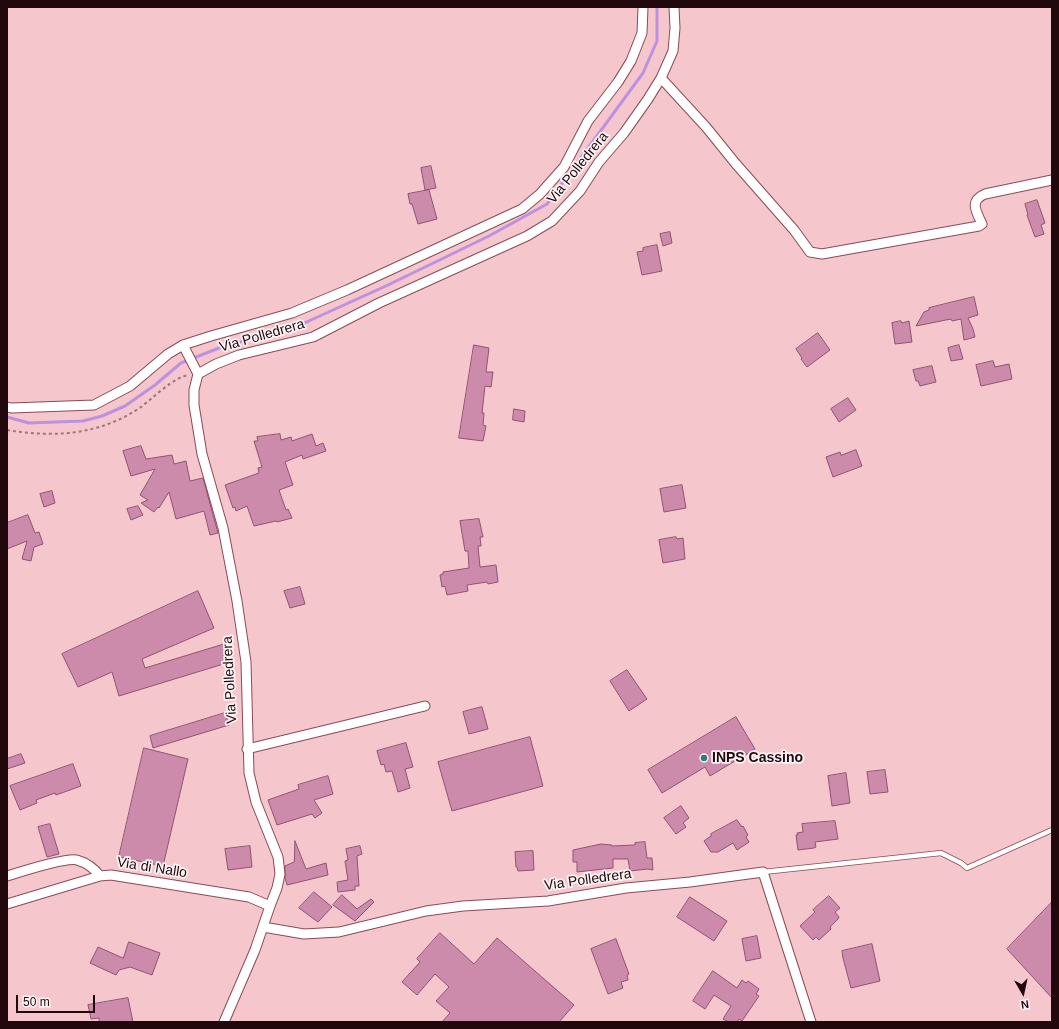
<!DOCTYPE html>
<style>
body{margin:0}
#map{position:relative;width:1059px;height:1029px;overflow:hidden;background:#f5c7cd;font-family:Helvetica,sans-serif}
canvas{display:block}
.frame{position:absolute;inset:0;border:8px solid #21080d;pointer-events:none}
.north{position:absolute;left:1003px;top:973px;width:40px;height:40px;-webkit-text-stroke:3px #fcf3f4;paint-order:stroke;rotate:171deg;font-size:11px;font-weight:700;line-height:16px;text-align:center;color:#21080d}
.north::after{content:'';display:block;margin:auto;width:14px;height:18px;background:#21080d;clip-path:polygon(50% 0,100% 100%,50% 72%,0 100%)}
.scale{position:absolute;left:16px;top:995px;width:79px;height:18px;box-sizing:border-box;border:2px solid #21080d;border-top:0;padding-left:5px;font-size:12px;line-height:14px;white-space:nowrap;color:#21080d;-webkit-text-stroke:3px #fcf3f4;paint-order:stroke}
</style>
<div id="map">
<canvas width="1059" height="1029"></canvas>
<div class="frame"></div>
<div class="north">N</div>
<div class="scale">50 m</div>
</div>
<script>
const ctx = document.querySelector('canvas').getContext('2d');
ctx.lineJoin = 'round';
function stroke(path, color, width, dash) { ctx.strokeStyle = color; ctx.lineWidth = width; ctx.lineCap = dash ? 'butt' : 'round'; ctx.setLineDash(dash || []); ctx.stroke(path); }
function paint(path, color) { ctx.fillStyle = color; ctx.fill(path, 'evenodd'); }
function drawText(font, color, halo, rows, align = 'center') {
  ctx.font = font + ' Helvetica,sans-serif'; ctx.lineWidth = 3.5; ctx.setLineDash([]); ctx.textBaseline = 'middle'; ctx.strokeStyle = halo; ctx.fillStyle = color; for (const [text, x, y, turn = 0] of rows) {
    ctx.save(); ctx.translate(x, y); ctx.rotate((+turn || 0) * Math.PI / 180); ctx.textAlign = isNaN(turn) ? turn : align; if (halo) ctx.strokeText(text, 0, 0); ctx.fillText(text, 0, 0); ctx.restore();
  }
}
const stream = new Path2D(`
 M 7,417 L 29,423 L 83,421 L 102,416 L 125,406 L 155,385 L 181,363 L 219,348 L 300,325 L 388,285 L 489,236 L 547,204 L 643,73 L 657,41 L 657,7`);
const building = new Path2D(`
 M 431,166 L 436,188 L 425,190 L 421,168 Z
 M 429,190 L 437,219 L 418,224 L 412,204 L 410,204 L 408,194 Z
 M 1037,200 L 1045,223 L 1041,225 L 1044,234 L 1035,237 L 1027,215 L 1028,215 L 1025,204 Z
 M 670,232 L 672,243 L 663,246 L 660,234 Z
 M 657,245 L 662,271 L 642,275 L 637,252 L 643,251 L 643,248 Z
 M 974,297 L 978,315 L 968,318 L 973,329 L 975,337 L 964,340 L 961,319 L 952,321 L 951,319 L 916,326 L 924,312 L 929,310 L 929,308 Z
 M 901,321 L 902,323 L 909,321 L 912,342 L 895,344 L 892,323 Z
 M 818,333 L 830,350 L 807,367 L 801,359 L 802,358 L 796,349 Z
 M 474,345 L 489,348 L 486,372 L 493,372 L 491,387 L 485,386 L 482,413 L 484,413 L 483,425 L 486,426 L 483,441 L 459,438 Z
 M 959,345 L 963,359 L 951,361 L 948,348 Z
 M 993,361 L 995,367 L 1009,364 L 1012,379 L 981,386 L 976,365 Z
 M 932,366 L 936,382 L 920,386 L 918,381 L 916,381 L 913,370 Z
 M 848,398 L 856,410 L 839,422 L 831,409 Z
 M 514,409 L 525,411 L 524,422 L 513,420 Z
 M 280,434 L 281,440 L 291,437 L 292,441 L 312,434 L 316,446 L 323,443 L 326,451 L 303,459 L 302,455 L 285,462 L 293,485 L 279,490 L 286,510 L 288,509 L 292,518 L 277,522 L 276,521 L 254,526 L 247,506 L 236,511 L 235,507 L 233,508 L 225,485 L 259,473 L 258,468 L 262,467 L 254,441 L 258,441 L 257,437 Z
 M 141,446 L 146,459 L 172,455 L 174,464 L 186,461 L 190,481 L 203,478 L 218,533 L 210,535 L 204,511 L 176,519 L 169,492 L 159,508 L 158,507 L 154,512 L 141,503 L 148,500 L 140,495 L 155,469 L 131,476 L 123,451 Z
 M 856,450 L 862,466 L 833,477 L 826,457 L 840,452 L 841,455 Z
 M 682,485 L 686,508 L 664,512 L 660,489 Z
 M 52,491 L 55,503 L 44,507 L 40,494 Z
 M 138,506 L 143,515 L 131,520 L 127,509 Z
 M 28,515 L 35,533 L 39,532 L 43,544 L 34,547 L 31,561 L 22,559 L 27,541 L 7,549 L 7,523 Z
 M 479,519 L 483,537 L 480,537 L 481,546 L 478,546 L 480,567 L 496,565 L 498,582 L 488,584 L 487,582 L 467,585 L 468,591 L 447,595 L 445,586 L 442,587 L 440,575 L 443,574 L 443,572 L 469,568 L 468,551 L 465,551 L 460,521 Z
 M 676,537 L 677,539 L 683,538 L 685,559 L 663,563 L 659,540 Z
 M 300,587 L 305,604 L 290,608 L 284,591 Z
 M 198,591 L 214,628 L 142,659 L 145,668 L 224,644 L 230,662 L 119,696 L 112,672 L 78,687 L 62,654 Z
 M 627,670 L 647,699 L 629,711 L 610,681 Z
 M 482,707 L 488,729 L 469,734 L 463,712 Z
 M 225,713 L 229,725 L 153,748 L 150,736 Z
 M 736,717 L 755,749 L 710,776 L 705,767 L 662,793 L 648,770 Z
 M 530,737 L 543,786 L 452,811 L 438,762 Z
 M 406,743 L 413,767 L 405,769 L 410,788 L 398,792 L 392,771 L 386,772 L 384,764 L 381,765 L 377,751 Z
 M 144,748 L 188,759 L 163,866 L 119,857 Z
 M 21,754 L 25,763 L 7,769 L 7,759 Z
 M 73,764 L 81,786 L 56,795 L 55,793 L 36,800 L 37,803 L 20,810 L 10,786 Z
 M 885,770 L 888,792 L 870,794 L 867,772 Z
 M 846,773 L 850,803 L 832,806 L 828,776 Z
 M 328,776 L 333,794 L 314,800 L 322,813 L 315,818 L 312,814 L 277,825 L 268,800 L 299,789 L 298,785 Z
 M 681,806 L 689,818 L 683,823 L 686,827 L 676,834 L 664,818 Z
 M 737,820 L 742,827 L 743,826 L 748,835 L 746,837 L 749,842 L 737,850 L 733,843 L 718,852 L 711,852 L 704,841 L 711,836 L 711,834 Z
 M 835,821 L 838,839 L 815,842 L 816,847 L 814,848 L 798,850 L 796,835 L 798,835 L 797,833 L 803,832 L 802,824 Z
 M 50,824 L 59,854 L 47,857 L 38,827 Z
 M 295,841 L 306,869 L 326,863 L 328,875 L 287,885 L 285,878 L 285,866 L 294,862 Z
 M 645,842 L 647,858 L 652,858 L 653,870 L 648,869 L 630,871 L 628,859 L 613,859 L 613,868 L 577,872 L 577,862 L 573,862 L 573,850 L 601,844 L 612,845 L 612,846 L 635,845 L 635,843 Z
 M 250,846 L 252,867 L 228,870 L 225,849 Z
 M 360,846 L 362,854 L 357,856 L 359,886 L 355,886 L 355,890 L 338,892 L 337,882 L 348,880 L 345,861 L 348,860 L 346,849 Z
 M 533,851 L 534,870 L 518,871 L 517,867 L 516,867 L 515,852 Z
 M 314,892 L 332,907 L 318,922 L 299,908 Z
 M 342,895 L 357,909 L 371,899 L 374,902 L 355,921 L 333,905 Z
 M 829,896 L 840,908 L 835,912 L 839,917 L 838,919 L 830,927 L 831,929 L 819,940 L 816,937 L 813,940 L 800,926 L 815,912 L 813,910 Z
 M 690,897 L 727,921 L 714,941 L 677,917 Z
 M 1052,902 L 1052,998 L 1007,949 Z
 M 440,933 L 474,964 L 497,938 L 574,1005 L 559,1022 L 442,1022 L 450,1013 L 436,1001 L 449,987 L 435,974 L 417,995 L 402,982 L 420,962 L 417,959 Z
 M 757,936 L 761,958 L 746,961 L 742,939 Z
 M 616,939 L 629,974 L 627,975 L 628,980 L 621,982 L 623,988 L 608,994 L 591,949 Z
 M 129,942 L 160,953 L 152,975 L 130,967 L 119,970 L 116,975 L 90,963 L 98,947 L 123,958 Z
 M 872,944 L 880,981 L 851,988 L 843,958 L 842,951 Z
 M 713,971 L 737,988 L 742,980 L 746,983 L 748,981 L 759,989 L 756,994 L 759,996 L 742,1021 L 739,1019 L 737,1022 L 728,1022 L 723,1019 L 731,1006 L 714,995 L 705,1009 L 693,1001 Z
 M 128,998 L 133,1022 L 99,1022 L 99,1018 L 91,1019 L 88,1005 Z`);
const path = new Path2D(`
 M 7,430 C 55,438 100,435 141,407 C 153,398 175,376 189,375`);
const service = new Path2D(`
 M 763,872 L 941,853 L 961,863 L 967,868 L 1052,830`);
const minor = new Path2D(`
 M 661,78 L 706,127 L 736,164 L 794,230 L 810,252 L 822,254 L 979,226 L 982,224 C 976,211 969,201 985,194 L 1052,180
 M 183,345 L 198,374
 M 7,407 L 11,408 L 94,405 L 130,386 L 168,354 L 183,345 L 211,336 L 292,313 L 347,290 L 522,209 L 540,194 L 564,167 L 588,121 L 618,82 L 631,61 L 642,33 L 643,7
 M 247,749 L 425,706
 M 7,876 C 20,872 66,857 77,860 C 87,863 94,868 100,876
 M 7,904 L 100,876 L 111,875 L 249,897 L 270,906
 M 263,927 L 304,934 L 339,932 L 426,911 L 463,906 L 548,901 L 626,888 L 690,882 L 763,872 L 811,1022
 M 224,1022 L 255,950 L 270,906 L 277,888 L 280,874 L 278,857 L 256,802 L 249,773 L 246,662 L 237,601 L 223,528 L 202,454 L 194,405 L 194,390 L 198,374 L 216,364 L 239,355 L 313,337 L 379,303 L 527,236 L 552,221 L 580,191 L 599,162 L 624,133 L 648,99 L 661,78 L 673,51 L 675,28 L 674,7`);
const markers = [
 [704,758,4,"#337b76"]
];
const streetNames = [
 ["Via Polledrera",578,168,-51],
 ["Via Polledrera",262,336,-16],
 ["Via Polledrera",230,680,-93],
 ["Via di Nallo",152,868,9],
 ["Via Polledrera",588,880,-8]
];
const poiNames = [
 ["INPS Cassino",712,758]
];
stroke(stream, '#bd91e0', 3);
paint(building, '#cc8bab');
stroke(building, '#8f5372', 1);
stroke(service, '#8b4a56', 6);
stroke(minor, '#8b4a56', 11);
stroke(path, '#9b767b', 2, [3, 3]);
stroke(service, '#fff', 4.5);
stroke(minor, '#fff', 9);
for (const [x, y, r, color] of markers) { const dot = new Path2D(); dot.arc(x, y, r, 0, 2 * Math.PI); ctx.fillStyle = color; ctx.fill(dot); stroke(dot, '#fcf3f4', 1.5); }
drawText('14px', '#21080d', '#fcf3f4', streetNames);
drawText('bold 14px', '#21080d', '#fcf3f4', poiNames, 'left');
</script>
